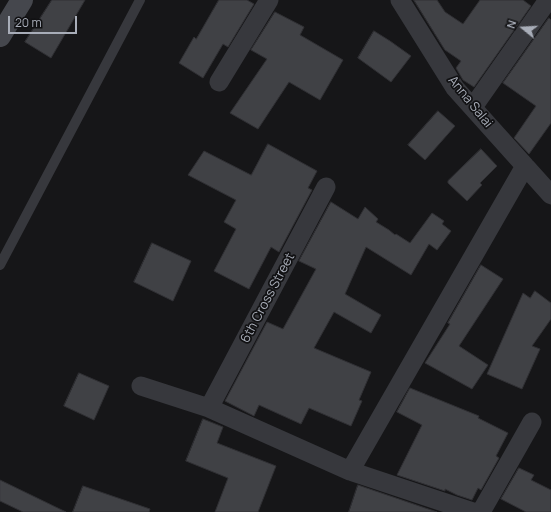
<!DOCTYPE html>
<style>
body{margin:0}
#map{position:relative;width:551px;height:512px;overflow:hidden;background:#161618;font-family:Manrope,sans-serif}
canvas{display:block}
.north{position:absolute;left:503px;top:8px;width:40px;height:40px;-webkit-text-stroke:3px #111113;paint-order:stroke;rotate:288deg;font-size:11px;font-weight:700;line-height:16px;text-align:center;color:#a8adb8}
.north::after{content:'';display:block;margin:auto;width:14px;height:18px;background:#a8adb8;clip-path:polygon(50% 0,100% 100%,50% 72%,0 100%)}
.scale{position:absolute;left:8px;top:16px;width:69px;height:18px;box-sizing:border-box;border:2px solid #a8adb8;border-top:0;padding-left:5px;font-size:12px;line-height:14px;white-space:nowrap;color:#a8adb8;-webkit-text-stroke:3px #111113;paint-order:stroke}
</style>
<div id="map">
<canvas width="551" height="512"></canvas>
<div class="north">N</div>
<div class="scale">20 m</div>
</div>
<script>
const ctx = document.querySelector('canvas').getContext('2d');
ctx.lineJoin = 'round';
function paint(path, color) { ctx.fillStyle = color; ctx.fill(path, 'evenodd'); }
function stroke(path, color, width, dash) { ctx.strokeStyle = color; ctx.lineWidth = width; ctx.lineCap = dash ? 'butt' : 'round'; ctx.setLineDash(dash || []); ctx.stroke(path); }
function drawText(font, color, halo, rows, align = 'center') {
  ctx.font = font + ' Manrope,sans-serif'; ctx.lineWidth = 3.5; ctx.setLineDash([]); ctx.textBaseline = 'middle'; ctx.strokeStyle = halo; ctx.fillStyle = color; for (const [text, x, y, turn = 0] of rows) {
    ctx.save(); ctx.translate(x, y); ctx.rotate((+turn || 0) * Math.PI / 180); ctx.textAlign = isNaN(turn) ? turn : align; if (halo) ctx.strokeText(text, 0, 0); ctx.fillText(text, 0, 0); ctx.restore();
  }
}
const building = new Path2D(`
 M 52,0 L 85,0 L 51,58 L 25,42 Z
 M 219,0 L 247,0 L 254,4 L 228,47 L 223,44 L 203,78 L 179,63 L 194,37 L 196,39 Z
 M 414,0 L 437,0 L 445,12 L 463,24 L 480,0 L 523,0 L 531,6 L 474,87 L 463,80 L 456,68 L 461,61 L 445,50 Z
 M 275,12 L 304,27 L 300,35 L 343,60 L 320,100 L 289,82 L 258,129 L 230,113 L 267,59 L 251,50 Z
 M 549,18 L 551,20 L 551,123 L 529,154 L 514,138 L 536,106 L 503,83 Z
 M 374,31 L 390,41 L 411,56 L 391,82 L 358,58 Z
 M 438,111 L 455,126 L 425,160 L 408,145 Z
 M 268,144 L 317,171 L 308,188 L 312,190 L 279,252 L 271,247 L 249,289 L 214,271 L 236,229 L 224,222 L 236,200 L 188,175 L 204,151 L 251,175 Z
 M 481,149 L 497,166 L 480,183 L 482,185 L 467,201 L 448,183 L 448,181 Z
 M 331,202 L 358,219 L 365,207 L 378,219 L 376,222 L 389,230 L 395,235 L 396,234 L 410,243 L 432,213 L 444,221 L 442,224 L 451,231 L 437,250 L 429,244 L 411,275 L 366,247 L 345,294 L 381,315 L 371,333 L 334,312 L 314,348 L 371,372 L 359,400 L 362,401 L 351,426 L 309,408 L 301,424 L 259,405 L 254,416 L 225,401 L 267,322 L 283,329 L 316,269 L 299,261 Z
 M 152,243 L 191,261 L 173,301 L 134,282 Z
 M 481,265 L 503,279 L 459,346 L 488,365 L 472,389 L 425,363 L 450,324 L 448,323 Z
 M 535,291 L 551,303 L 551,319 L 532,346 L 540,349 L 522,389 L 487,374 L 523,293 L 530,298 Z
 M 79,373 L 109,386 L 94,420 L 64,406 Z
 M 410,388 L 479,416 L 478,418 L 508,433 L 496,456 L 499,458 L 481,490 L 478,488 L 472,500 L 457,495 L 445,489 L 445,491 L 397,475 L 422,425 L 397,412 Z
 M 203,419 L 223,427 L 217,443 L 276,466 L 258,512 L 215,512 L 228,478 L 186,461 Z
 M 519,468 L 534,475 L 531,480 L 551,490 L 551,512 L 526,512 L 501,499 Z
 M 0,480 L 66,512 L 23,512 L 0,501 Z
 M 358,485 L 437,512 L 349,512 Z
 M 83,486 L 150,509 L 149,512 L 73,512 Z`);
const lane = new Path2D(`
 M 0,265 L 140,0`);
const street = new Path2D(`
 M 400,0 L 455,88 L 551,195
 M 219,82 L 269,0
 M 473,107 L 548,0
 M 141,386 L 209,408 L 350,471 L 473,512
 M 209,408 L 326,187
 M 350,471 L 525,166
 M 481,512 L 532,422`);
const secondary = new Path2D(`
 M 0,36 L 22,0`);
const streetNames = [
 ["Anna Salai",470,102,51],
 ["6th Cross Street",268,298,-62]
];
paint(building, '#404145');
stroke(building, '#303034', 1);
stroke(lane, '#37383d', 10);
stroke(street, '#37383d', 19);
stroke(secondary, '#45474d', 22);
drawText('13px', '#a8adb8', '#111113', streetNames);
</script>
